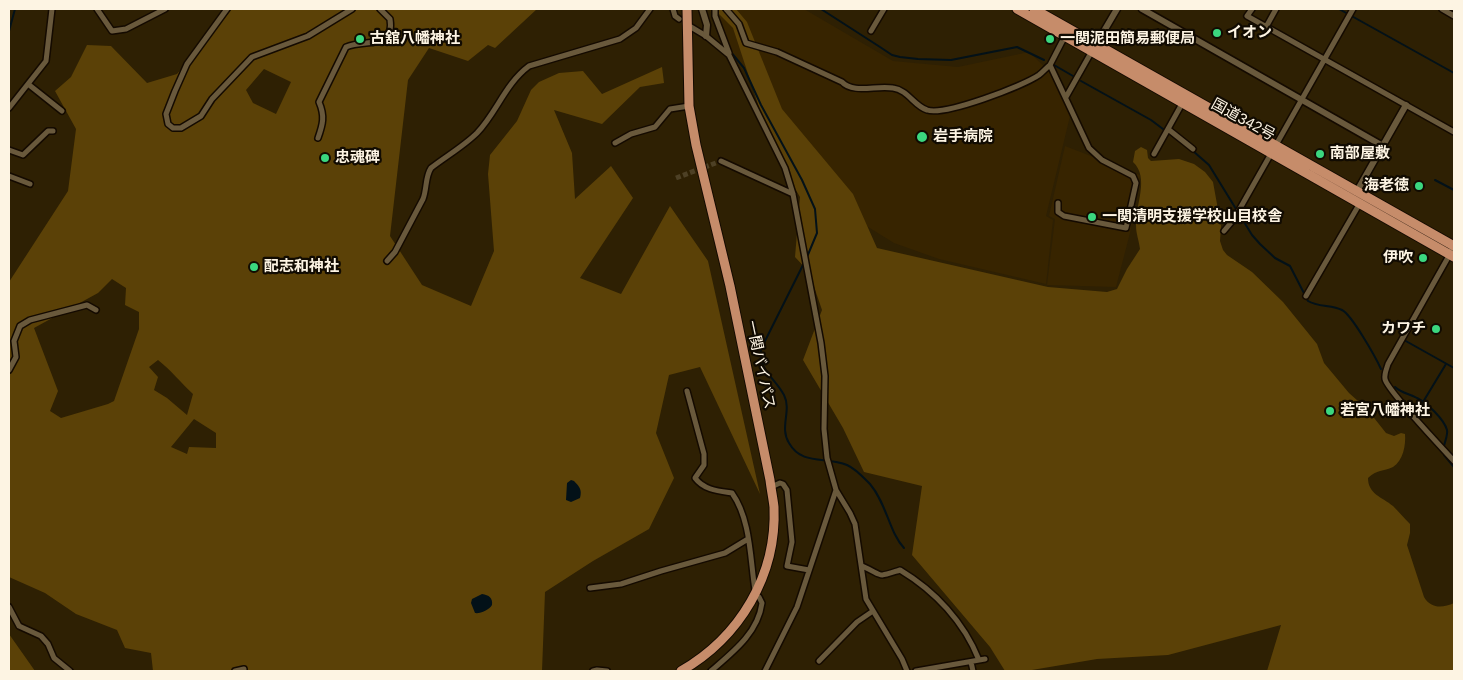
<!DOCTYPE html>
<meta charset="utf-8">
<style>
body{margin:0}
#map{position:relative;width:1463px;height:680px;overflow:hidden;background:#2e2003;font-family:Helvetica,sans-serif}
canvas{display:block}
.frame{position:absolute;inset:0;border:10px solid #fdf4e3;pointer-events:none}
</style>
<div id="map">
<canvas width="1463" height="680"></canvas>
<div class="frame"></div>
</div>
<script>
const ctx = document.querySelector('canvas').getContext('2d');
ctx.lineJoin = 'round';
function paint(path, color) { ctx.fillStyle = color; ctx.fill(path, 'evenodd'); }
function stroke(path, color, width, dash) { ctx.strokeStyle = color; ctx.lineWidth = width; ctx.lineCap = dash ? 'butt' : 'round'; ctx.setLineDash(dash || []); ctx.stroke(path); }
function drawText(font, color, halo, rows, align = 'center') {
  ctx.font = font + ' Helvetica,"Noto Sans JP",sans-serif'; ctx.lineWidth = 4.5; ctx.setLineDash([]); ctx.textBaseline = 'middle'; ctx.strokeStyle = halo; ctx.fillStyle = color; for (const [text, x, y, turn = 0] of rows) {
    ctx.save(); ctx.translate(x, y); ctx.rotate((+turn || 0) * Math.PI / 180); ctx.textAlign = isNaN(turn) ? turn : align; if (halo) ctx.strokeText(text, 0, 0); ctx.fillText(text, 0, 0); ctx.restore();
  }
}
const built = new Path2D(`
 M 709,9 L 804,9 L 893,61 L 958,67 L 1029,52 L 1052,74 L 1070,116 L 1046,216 L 1053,220 L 1046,284 L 939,259 L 894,243 L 831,204 L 727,46 Z
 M 1065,146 L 1140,175 L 1130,233 L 1116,287 L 1047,285 L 1055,219 L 1049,216 Z`);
const green = new Path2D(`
 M 232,9 L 537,9 L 495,48 L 488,45 L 468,61 L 429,48 L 408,80 L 390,236 L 422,285 L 471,306 L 494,251 L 488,174 L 490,155 L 517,121 L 531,90 L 539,82 L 559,73 L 583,71 L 602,94 L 662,67 L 664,83 L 640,87 L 602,124 L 554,110 L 572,153 L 575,199 L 611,166 L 633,198 L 580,278 L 621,294 L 670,206 L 708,261 L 760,494 L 700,367 L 669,375 L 656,433 L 674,478 L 649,529 L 593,561 L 545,592 L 542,671 L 153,671 L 151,653 L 125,648 L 117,630 L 76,614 L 45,593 L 9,577 L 9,282 L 68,191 L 76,129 L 55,91 L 71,77 L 87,45 L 111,46 L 147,83 L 177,74 ZM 264,69 L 291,82 L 276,114 L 253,103 L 246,90 ZM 112,279 L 126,288 L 125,305 L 139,312 L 139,329 L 114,401 L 108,404 L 61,418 L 50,411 L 58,391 L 34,328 L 98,293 ZM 158,360 C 171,370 181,383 193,394 L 187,415 L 167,398 L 154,390 L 158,377 L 149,367 ZM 194,419 L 216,433 L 216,448 L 189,447 L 187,454 L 171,447 Z
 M 714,9 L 736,9 L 747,22 L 782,109 L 853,194 L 877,248 L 1048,287 L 1107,292 L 1117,289 L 1127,269 L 1140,249 C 1139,241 1136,233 1136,226 C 1135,205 1150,178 1133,162 L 1135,151 L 1141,147 L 1147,150 L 1148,158 L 1151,161 L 1179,159 L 1194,164 L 1205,172 L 1213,182 L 1221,226 L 1220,241 L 1223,250 L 1227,255 L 1252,272 L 1283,302 L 1317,344 L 1324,363 L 1349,393 L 1367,409 L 1386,433 L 1394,436 L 1401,433 L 1405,434 C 1406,445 1403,461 1393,467 C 1383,472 1377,469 1368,478 C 1368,494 1382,497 1393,506 C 1399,512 1404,518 1410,524 L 1410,533 L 1407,545 L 1424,597 C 1431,609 1443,608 1454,603 L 1454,671 L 1267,671 L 1281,625 L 1168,655 L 1097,659 L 1026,671 L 1005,671 L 990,647 L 912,555 L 922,486 L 864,472 L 843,428 L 803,360 L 822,310 L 809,272 L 795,257 L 800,197 L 774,153 L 733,28 Z
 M 9,634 L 35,671 L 9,671 Z`);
const water = new Path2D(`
 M 571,480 L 574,481 C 580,487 582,490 580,498 L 571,502 L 566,500 L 567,483 Z
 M 482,594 C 489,595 493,598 492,605 C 489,610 480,614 475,613 L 471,603 L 472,599 Z`);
const stream = new Path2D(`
 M 821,9 L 880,47 L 892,55 L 900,57 L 918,59 L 951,60 L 1017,47 L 1044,60
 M 1339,9 L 1454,73
 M 9,31 L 15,9
 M 730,51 L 744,68 L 761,105 L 802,180 L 815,209 L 817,233 L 807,257
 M 1054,65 L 1073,76
 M 1081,81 L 1151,120 L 1179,141
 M 1193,151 L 1209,165 L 1252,235 L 1260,244 L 1275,258 L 1290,266 L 1308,301 C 1318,307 1332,305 1342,310 C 1352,315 1376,358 1381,369
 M 1435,180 L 1454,190
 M 804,263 L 761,349 C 758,370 775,378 784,395 C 792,411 779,427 789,443 C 802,466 826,456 847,465 C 856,469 863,477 870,484 C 887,504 889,532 904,548
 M 1404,340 L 1454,368
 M 1395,387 C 1401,393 1410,394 1417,398 C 1427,403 1444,419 1447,430 C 1448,435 1445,441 1444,446
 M 1423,402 L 1446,364
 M 1444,455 L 1454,467`);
const minorTunnel = new Path2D(`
 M 676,178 L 721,161`);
const minor = new Path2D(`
 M 97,9 L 112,31 L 126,29 L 165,9
 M 227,9 L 187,64 L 175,91 L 166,114 L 168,124 L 173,128 L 181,128 L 201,116 L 212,99 L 252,57 L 308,36 L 352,9
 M 673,9 L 675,16 L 679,19
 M 715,9 L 715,16 L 729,53
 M 726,9 L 739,24 L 746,43 L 777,52 L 842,82 C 853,94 877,85 893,88 C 908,90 914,106 927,110 C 945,116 1023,86 1039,75 C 1043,72 1046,68 1050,65
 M 1252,9 L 1247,16 L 1454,132
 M 1442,9 L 1454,16
 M 691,27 L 706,36 L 729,55 L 785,168 L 793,194 L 821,343 L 825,376 L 824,429 L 827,458 L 836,490 L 850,513 L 855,524 L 866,599 L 902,659 L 907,671
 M 1266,27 L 1276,9
 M 871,31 L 884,9
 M 28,84 L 62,111
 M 1066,97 L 1092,51
 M 9,108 L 46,61 L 52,9
 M 1168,129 L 1193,149
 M 318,138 C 323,124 325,116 319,102 L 346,47 C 365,38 395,51 390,19 L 380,9
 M 615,143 L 631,134 L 655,127 L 670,109 L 689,106
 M 9,150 L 23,155 L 48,131 L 53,131
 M 1154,154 L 1183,102
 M 721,161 L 793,194
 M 9,176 L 30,184
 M 1058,203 L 1058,212 L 1064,216 L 1126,228 L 1136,183 L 1133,176 L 1102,160 L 1089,148 L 1050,65 L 1065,36
 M 1224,231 L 1234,219 L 1353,9
 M 1454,243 L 1450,254 L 1388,364 C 1387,368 1384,374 1385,379 C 1387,390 1443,449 1454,461
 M 387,261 L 395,252 L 423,199 C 427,189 425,177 431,168 C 445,157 464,146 477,133 C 497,112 505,84 529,66 L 620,39 L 636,28 L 650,9
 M 1306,296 L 1360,203
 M 9,370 L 16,357 L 14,341 L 20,326 L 30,320 L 87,305 L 96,310
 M 687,391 L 704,454 L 704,465 L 695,478 C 704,490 718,491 732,493 C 751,520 750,559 755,590
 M 771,487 L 780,483 L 783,484 L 787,490 L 792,542 L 787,566 L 809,570
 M 862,566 C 885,576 875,578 900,570 C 935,591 964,622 979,660
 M 590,588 L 621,584 L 661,571 L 725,553 L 748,539
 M 9,607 L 19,626 L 41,636 L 48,644 L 54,658 L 70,671
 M 819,661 L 857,622 L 873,611
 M 971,662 L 973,671
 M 235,671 L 244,669
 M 593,671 L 597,670 L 607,671
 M 711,671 C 733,652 758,633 762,603 L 759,597 L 754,595
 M 765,671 L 797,607 L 836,490
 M 916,671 L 985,659`);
const tertiary = new Path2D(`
 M 702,9 L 707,25 L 706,36
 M 1142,9 L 1383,146
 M 1094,48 L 1117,9
 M 1357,191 L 1406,105`);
const trunk = new Path2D(`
 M 1017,9 L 1454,257
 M 1034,9 L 1454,246
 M 681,671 C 740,637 777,575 774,507 C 773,498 771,489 770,480 L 730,286 L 696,145 L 689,106 L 687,9`);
const markers = [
 [1217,33,5,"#3bd77f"],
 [360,39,5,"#3bd77f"],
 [1050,39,5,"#3bd77f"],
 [922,137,6,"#3bd77f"],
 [1320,154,5,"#3bd77f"],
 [325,158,5,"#3bd77f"],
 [1419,186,5,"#3bd77f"],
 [1092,217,5,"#3bd77f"],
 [1423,258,5,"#3bd77f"],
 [254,267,5,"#3bd77f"],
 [1436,329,5,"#3bd77f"],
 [1330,411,5,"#3bd77f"]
];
const poiNames = [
 ["イオン",1227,33],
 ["古舘八幡神社",370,39],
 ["一関泥田簡易郵便局",1060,39],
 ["岩手病院",933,137],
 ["南部屋敷",1330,154],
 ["忠魂碑",335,158],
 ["海老徳",1409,186,"right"],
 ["一関清明支援学校山目校舎",1102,217],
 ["伊吹",1413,258,"right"],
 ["配志和神社",264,267],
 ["カワチ",1426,329,"right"],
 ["若宮八幡神社",1340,411]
];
const streetNames = [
 ["国道342号",1243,120,29],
 ["一関バイパス",760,365,78]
];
paint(built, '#372400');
paint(green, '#5b4107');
paint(water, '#031118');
stroke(stream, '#031118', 2);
stroke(minorTunnel, '#4d4025', 5, [5, 2.5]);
stroke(minor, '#140a00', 8);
stroke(tertiary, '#140a00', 9);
stroke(trunk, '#140a00', 11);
stroke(minor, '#69593c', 5);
stroke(tertiary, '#69593c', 6);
stroke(trunk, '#c68c6a', 9);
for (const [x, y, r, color] of markers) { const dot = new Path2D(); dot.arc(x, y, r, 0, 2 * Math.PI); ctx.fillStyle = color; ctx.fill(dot); stroke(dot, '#110b02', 2); }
drawText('bold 15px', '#fdf4e3', '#110b02', poiNames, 'left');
drawText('15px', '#fdf4e3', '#110b02', streetNames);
</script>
